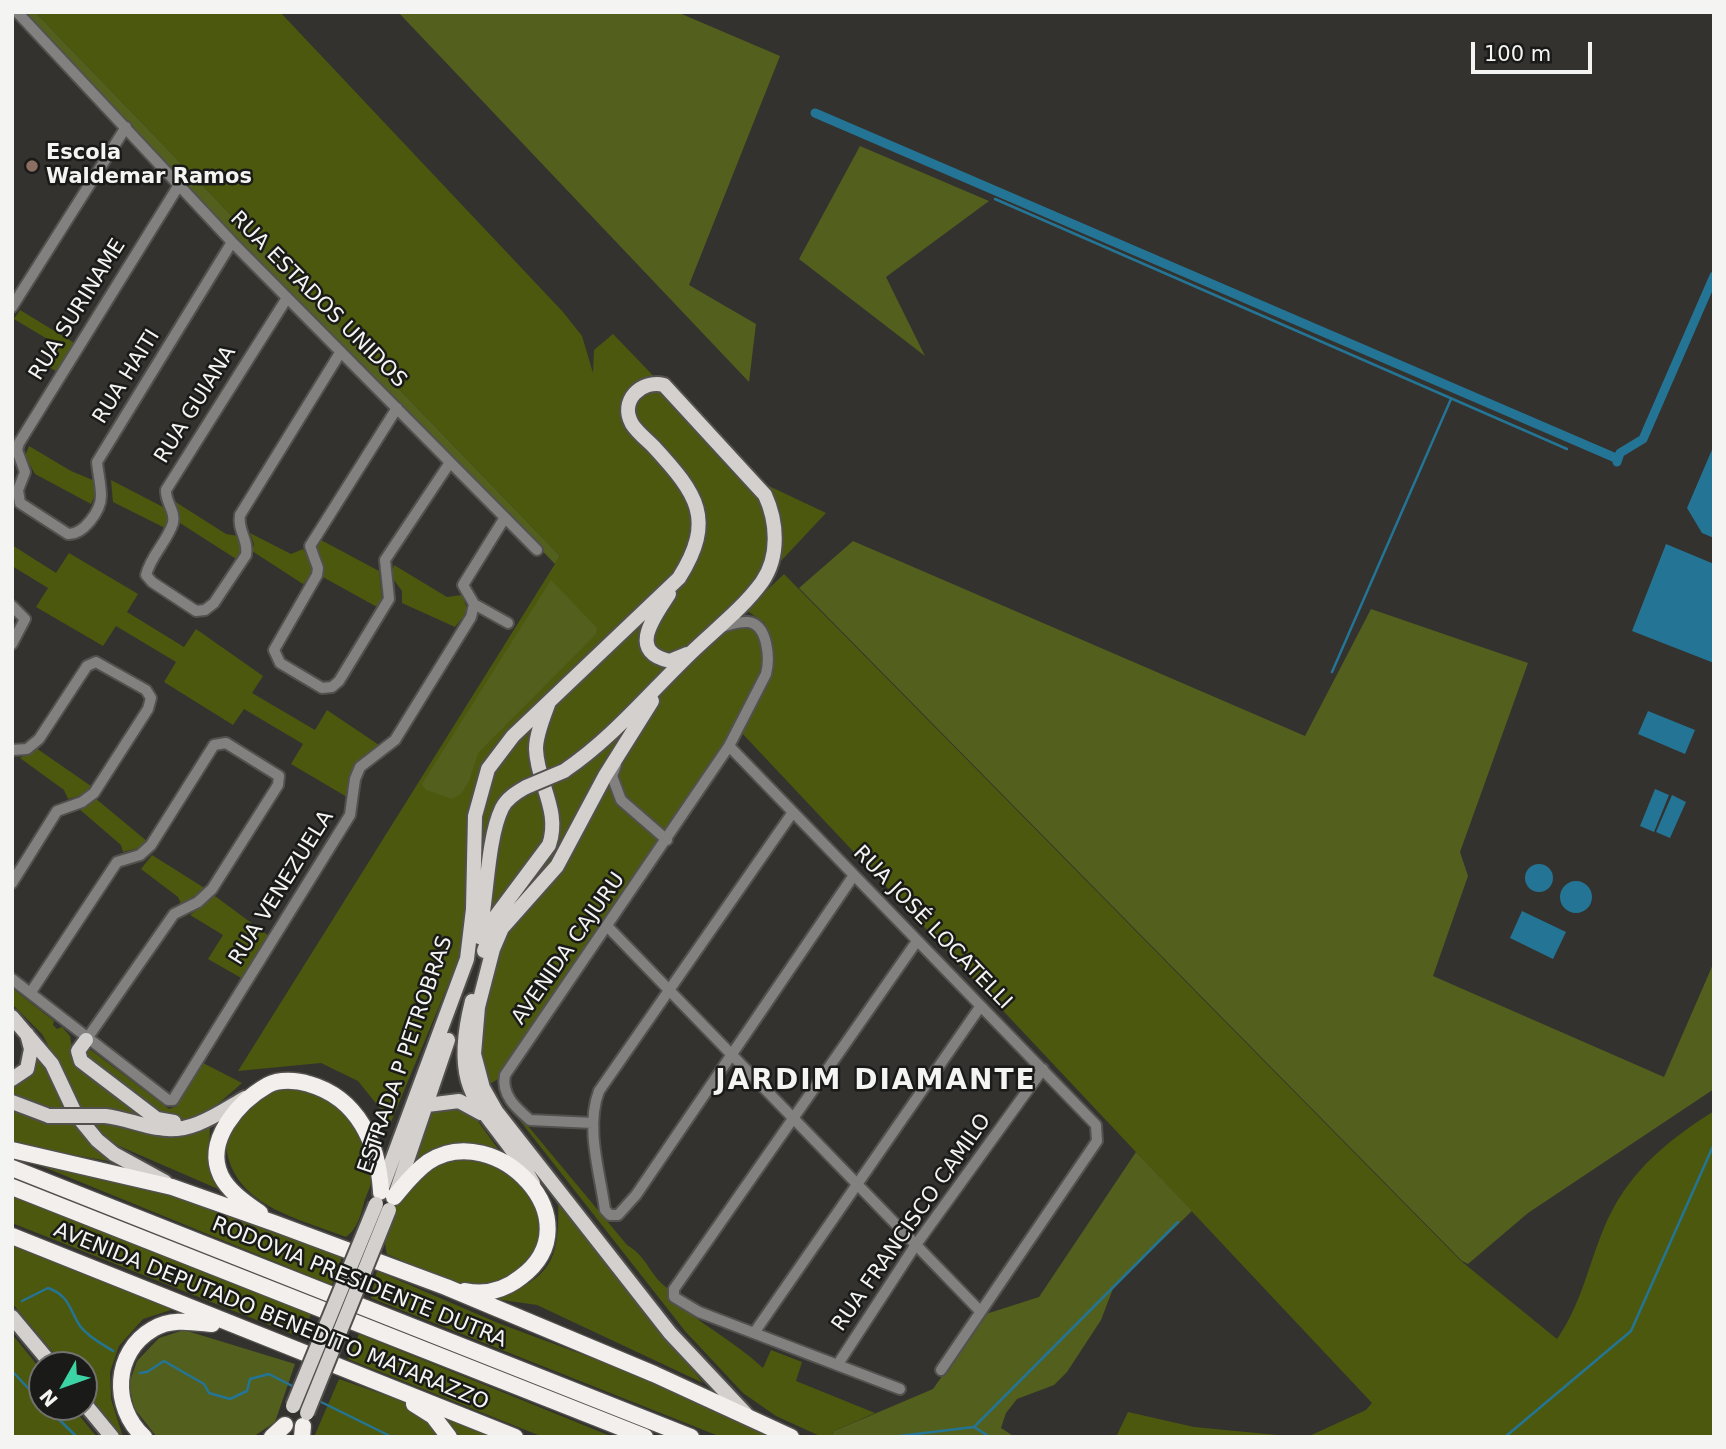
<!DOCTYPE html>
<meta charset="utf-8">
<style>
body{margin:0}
#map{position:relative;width:1726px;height:1449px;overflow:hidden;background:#33322f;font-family:"DejaVu Sans",sans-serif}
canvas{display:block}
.frame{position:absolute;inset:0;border:14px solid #f4f4f2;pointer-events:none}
.north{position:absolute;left:28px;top:1351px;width:70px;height:70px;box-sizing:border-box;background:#1a1a19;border:2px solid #717170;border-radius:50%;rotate:230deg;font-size:19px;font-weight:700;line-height:28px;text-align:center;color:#f4f4f2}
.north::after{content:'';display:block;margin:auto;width:24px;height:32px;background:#3cd4a4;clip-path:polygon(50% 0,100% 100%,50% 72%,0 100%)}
.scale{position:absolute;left:1471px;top:42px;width:121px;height:32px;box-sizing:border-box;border:4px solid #f4f4f2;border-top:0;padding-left:9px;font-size:21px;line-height:24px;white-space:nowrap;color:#f4f4f2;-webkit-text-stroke:5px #1a1a19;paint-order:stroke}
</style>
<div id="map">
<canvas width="1726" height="1449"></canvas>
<div class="frame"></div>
<div class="north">N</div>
<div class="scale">100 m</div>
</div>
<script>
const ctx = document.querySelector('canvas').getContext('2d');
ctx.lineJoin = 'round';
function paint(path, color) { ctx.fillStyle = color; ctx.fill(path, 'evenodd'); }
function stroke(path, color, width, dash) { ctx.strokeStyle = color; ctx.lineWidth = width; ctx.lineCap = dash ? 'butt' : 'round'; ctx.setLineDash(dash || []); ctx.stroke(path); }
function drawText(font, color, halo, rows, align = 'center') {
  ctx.font = font + ' "DejaVu Sans",sans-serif'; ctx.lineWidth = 5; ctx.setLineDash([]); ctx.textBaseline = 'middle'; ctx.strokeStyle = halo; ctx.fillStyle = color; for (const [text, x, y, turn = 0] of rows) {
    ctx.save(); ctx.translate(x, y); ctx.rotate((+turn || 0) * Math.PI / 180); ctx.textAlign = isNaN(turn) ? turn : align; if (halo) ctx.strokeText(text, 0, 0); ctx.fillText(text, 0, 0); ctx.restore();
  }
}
const green = new Path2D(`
 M 35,12 L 280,12 L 563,312 L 582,336 L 593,373 L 594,350 L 613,334 L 752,478 L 826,513 L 719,627 L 746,621 L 762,631 L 767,675 L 774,660 L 765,623 L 746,610 L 784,574 L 1461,1261 L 1557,1339 C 1586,1298 1591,1248 1614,1207 C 1638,1164 1673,1137 1714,1111 L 1714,1437 L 1307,1437 L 1366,1410 L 1372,1403 L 740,731 L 505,1075 L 483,1088 L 475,1058 L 492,954 L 470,822 L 462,951 L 391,1122 L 358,1081 L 321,1063 L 238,1071 L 560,556 Z
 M 20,310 L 76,344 L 59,373 L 47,366 L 59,346 L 14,319 Z
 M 29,446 L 71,471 L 95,481 L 96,493 L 91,504 L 35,474 L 25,456 Z
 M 111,480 L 163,507 L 169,516 L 165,528 L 113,502 Z
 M 174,501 L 226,534 L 238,536 L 242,546 L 240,557 L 236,559 L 180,523 Z
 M 250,533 L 291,554 L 303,549 L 312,565 L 310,578 L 303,584 L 252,551 L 254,544 Z
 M 321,540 L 379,571 L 382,601 L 377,607 L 321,576 L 324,569 L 316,550 Z
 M 12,545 L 56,573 L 69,553 L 138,594 L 127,612 L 184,647 L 196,629 L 263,676 L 252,693 L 315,730 L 327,710 L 379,745 L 361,760 L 347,797 L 291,764 L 303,744 L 244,709 L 233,725 L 164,682 L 176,662 L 116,626 L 103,646 L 36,607 L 48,588 L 12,566 Z
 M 394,565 L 447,597 L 462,595 L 468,611 L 455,627 L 402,603 L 402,591 L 391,576 Z
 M 36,748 L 91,786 L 83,795 L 68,799 L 64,790 L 20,758 Z
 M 95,798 L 148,842 L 143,847 L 123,852 L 121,845 L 78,808 Z
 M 152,855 L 206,889 L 181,904 L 178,897 L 141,869 Z
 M 215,896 L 269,936 L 243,979 L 208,959 L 223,935 L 190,915 Z
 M 12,988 L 54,1021 L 53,1025 L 57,1029 L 62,1027 L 70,1036 L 73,1055 L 148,1117 L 82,1108 L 42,1034 L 12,1004 Z
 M 87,1047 L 169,1109 L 177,1106 L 203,1063 L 242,1083 C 220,1102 201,1123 169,1120 L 86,1060 L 84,1052 Z
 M 36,1051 L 71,1108 L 50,1110 L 12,1094 L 12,1084 Z
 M 289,1086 C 334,1093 370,1125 372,1173 C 373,1181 368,1192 365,1199 C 361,1214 358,1228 346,1237 C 292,1216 225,1204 225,1133 L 264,1093 Z
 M 461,1106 L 469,1109 L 499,1150 C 463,1143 446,1146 413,1161 L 429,1113 L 437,1108 Z
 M 12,1107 L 32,1116 L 76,1123 L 91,1142 L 125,1164 L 12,1144 Z
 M 510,1108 L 528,1126 L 627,1245 C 649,1258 648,1275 670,1290 L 672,1300 C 701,1324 735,1342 763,1368 L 771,1350 L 802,1362 L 796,1381 L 875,1413 L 834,1431 L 832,1437 L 822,1437 L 776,1416 L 743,1393 L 685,1331 Z
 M 93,1122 L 158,1133 L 210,1124 L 209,1159 L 225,1192 L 119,1146 L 93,1129 Z
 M 447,1157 L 497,1160 L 536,1195 L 541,1242 C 533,1252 526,1264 516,1272 C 477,1305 426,1270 387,1254 C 377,1201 409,1183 447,1157 Z
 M 34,1163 L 151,1187 L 342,1257 L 332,1285 Z
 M 12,1196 L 311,1314 L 302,1338 L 12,1223 Z
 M 558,1200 L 703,1383 L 537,1305 L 495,1299 C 552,1278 560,1259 558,1200 Z
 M 12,1243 L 174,1309 L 143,1319 L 119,1346 L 110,1372 L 111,1399 L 123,1437 L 84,1390 L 84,1365 L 64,1365 L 12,1303 Z
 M 377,1271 L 498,1323 L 718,1405 L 781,1437 L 721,1437 L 371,1298 Z
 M 12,1334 L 42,1371 L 42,1407 L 72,1407 L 97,1437 L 12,1437 Z
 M 359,1334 L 613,1437 L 543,1437 L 348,1359 Z
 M 339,1379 L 505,1437 L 314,1437 Z
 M 1128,1412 L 1194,1427 L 1298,1437 L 1116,1437 Z`);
const forest = new Path2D(`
 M 22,12 L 35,12 L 560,556 L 555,564 L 210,212 Z
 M 398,12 L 677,12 L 780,56 L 689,285 L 756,324 L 749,382 Z
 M 860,146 L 989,201 L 886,277 L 925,356 L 799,259 Z
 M 853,541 L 1305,736 L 1371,609 L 1528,663 L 1460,852 L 1468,876 L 1433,976 L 1664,1077 L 1714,962 L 1714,1089 L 1528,1213 L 1468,1264 L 1462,1261 L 799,588 Z
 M 551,580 L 597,628 L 596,634 L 478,753 L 469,781 L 461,794 L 452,799 L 426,790 L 422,784 Z
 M 1136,1152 L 1192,1211 L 1114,1286 L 1101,1320 L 1067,1372 L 1054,1385 L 1017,1399 L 1006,1413 L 1001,1428 L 1015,1437 L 832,1437 L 834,1431 L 933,1389 L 986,1314 L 1039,1297 Z
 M 184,1330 L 295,1364 L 275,1422 L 253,1437 L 156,1436 L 134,1408 L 129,1384 L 137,1361 L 159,1338 Z`);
const water = new Path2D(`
 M 1714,445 L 1714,538 L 1702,533 L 1687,508 Z
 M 1666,544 L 1714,564 L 1714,663 L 1632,631 Z
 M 1648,711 L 1695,730 L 1685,754 L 1638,734 Z
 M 1655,789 L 1669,795 L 1654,832 L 1640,826 Z
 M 1672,795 L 1686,802 L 1670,838 L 1656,832 Z
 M1525 878a14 14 0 1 1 28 0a14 14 0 1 1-28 0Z
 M1560 897a16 16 0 1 1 32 0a16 16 0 1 1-32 0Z
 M 1522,911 L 1566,932 L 1553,959 L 1510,938 Z`);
const stream = new Path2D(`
 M 995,199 L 1567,449
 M 1332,672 L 1451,399
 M 22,1301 L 48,1288 C 70,1296 69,1309 80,1326 C 88,1337 102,1344 113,1351
 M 12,1371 L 42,1403
 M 140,1373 L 147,1372 L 164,1361 L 204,1384 L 209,1393 L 230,1399 L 247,1391 L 250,1379 L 269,1374 L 296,1388
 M 317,1400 L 392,1437
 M 46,1407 L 77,1437
 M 974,1427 L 1178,1222
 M 891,1437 L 974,1427 L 990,1437
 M 1505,1437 L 1631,1331 L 1714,1144`);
const canal = new Path2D(`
 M 815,113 L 1618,459
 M 1617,462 L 1620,453 L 1643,439 L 1714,276`);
const minor = new Path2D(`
 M 17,12 L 232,242 L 537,550
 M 179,185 L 19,443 L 17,450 L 25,472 L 18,490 L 20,503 L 68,534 C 83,535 101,511 101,496 C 101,485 98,473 97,462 L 232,242
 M 287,298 L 166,490 C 165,502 176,511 173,523 C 167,542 151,555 146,575 L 152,582 L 196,611 L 205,610 L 214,603 L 246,555 C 249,540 237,530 240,515 L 340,353
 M 12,307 L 126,127
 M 397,408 L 310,546 L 318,568 L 317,575 L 274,650 L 280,663 L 322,688 L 332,687 L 339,681 L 389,599 L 385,560 L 449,464
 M 474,604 L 508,623
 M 12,606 L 25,619 L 12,644
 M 729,746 L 1096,1125 L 1097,1141 L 941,1370
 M 12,750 L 27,749 L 39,739 L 87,666 L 96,662 L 146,690 L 151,698 L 148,709 L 94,793 L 82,802 L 57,811 L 12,883
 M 616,765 L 612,776 L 621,800 L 667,840
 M 793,812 L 599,1091 C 585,1127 600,1173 605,1210 L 610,1215 L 618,1215 L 636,1195 L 854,875
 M 608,927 L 980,1311
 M 12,979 L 168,1100 L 173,1100 L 350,815 L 355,779 L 360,767 L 395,740 L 471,617 L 474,604 L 463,585 L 504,519
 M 31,992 L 117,862 L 140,855 L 151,845 L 214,745 L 226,743 L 279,776 L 278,785 L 212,889 L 198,902 L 174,914 L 86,1040
 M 593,1123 L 530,1120 C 516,1108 501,1095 505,1075 L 729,746 L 766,674 C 770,659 768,624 748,622 C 739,621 729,625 721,627
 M 754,1333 L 980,1007
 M 838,1364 L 915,1246 L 1043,1069
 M 900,1389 L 699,1312 L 674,1297 L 674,1289 L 917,941`);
const major = new Path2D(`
 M 669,594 C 655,616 626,652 670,661 L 687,654
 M 652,701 L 605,776 L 557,866 L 502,928 L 493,949 L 478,1007 L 474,1054 L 483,1088 L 496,1111 L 670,1333 L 746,1414
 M 479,937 C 487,900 487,839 502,808 C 507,798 517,792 526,787
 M 484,951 L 496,916 L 549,845 C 561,811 537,783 536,749 C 536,734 544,716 549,702
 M 472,1001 C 446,1104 491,1106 533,1183
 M 12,1017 L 52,1064 L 75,1113 L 97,1140 L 114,1154 L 165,1182
 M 86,1040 L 78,1051 L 81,1061 L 157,1119 L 174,1122
 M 12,1079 L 27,1069 L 31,1049 L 27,1034
 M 12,1102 L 49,1116
 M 427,1105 L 459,1101 L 481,1113
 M 105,1116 C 123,1118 140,1125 158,1128 C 190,1135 219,1113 245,1098
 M 380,1193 L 467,959 L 473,909 L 475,816 L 488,769 L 513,736 L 679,578 C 716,519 697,494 654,447 C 647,440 637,432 632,424 C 619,401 641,379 664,385 L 765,495 C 777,521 780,556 762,582 C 744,607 716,629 694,650 C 651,691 613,738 564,771
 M 396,1193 L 448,1040
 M 12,1317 L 52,1365
 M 84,1403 L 112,1437`);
const highway = new Path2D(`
 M 12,1150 L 172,1187 L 274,1223 L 446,1287 L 654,1374 L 791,1437
 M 12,1168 L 691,1437
 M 12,1187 L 645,1437
 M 394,1197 C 405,1184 414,1172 428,1162 C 496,1118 596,1221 521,1277 C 505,1290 485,1295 465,1291
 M 260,1213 C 246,1203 229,1192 221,1176 C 204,1141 238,1102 268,1085 C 279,1079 297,1080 309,1084 C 358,1098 378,1143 381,1191
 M 12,1236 L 515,1437
 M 414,1404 L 433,1416 L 449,1437
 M 144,1437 C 111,1407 113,1352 153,1329 C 171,1318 192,1322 212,1324
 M 272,1437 L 285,1425
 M 302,1437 L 303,1426`);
const majorBridge = new Path2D(`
 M 526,787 L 564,771
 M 49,1116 L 105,1116
 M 293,1406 L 376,1204
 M 307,1413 L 389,1210`);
const markers = [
 [32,166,7,"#8d6e63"]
];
const poiNames = [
 ["Escola",46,154],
 ["Waldemar Ramos",46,178]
];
const streetNames = [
 ["RUA ESTADOS UNIDOS",318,300,45],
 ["RUA SURINAME",78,310,-58],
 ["RUA HAITI",127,377,-58],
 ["RUA GUIANA",196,405,-58],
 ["RUA VENEZUELA",282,888,-58],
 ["RUA JOSÉ LOCATELLI",932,928,46],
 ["AVENIDA CAJURU",569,949,-55],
 ["ESTRADA P PETROBRAS",406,1055,-71],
 ["RUA FRANCISCO CAMILO",912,1223,-55],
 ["RODOVIA PRESIDENTE DUTRA",359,1283,22],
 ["AVENIDA DEPUTADO BENEDITO MATARAZZO",271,1317,22]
];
const districtNames = [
 ["JARDIM DIAMANTE",876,1082]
];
paint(green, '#4c580e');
paint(forest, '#535f1d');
paint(water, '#247595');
stroke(stream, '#247595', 2.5);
stroke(canal, '#247595', 9);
stroke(minor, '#52514e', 14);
stroke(major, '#52514e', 18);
stroke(highway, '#52514e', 19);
stroke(minor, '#828180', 10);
stroke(major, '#d3d0ce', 14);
stroke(highway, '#f3efed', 16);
stroke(majorBridge, '#52514e', 18, []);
stroke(majorBridge, '#d3d0ce', 14);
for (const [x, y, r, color] of markers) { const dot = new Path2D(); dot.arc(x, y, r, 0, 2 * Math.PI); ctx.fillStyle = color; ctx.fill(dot); stroke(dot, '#1a1a19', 2.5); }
drawText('bold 21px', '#f4f4f2', '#1a1a19', poiNames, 'left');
drawText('21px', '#f4f4f2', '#1a1a19', streetNames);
ctx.letterSpacing = '2px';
drawText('bold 28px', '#f4f4f2', '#1a1a19', districtNames);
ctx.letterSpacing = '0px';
</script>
